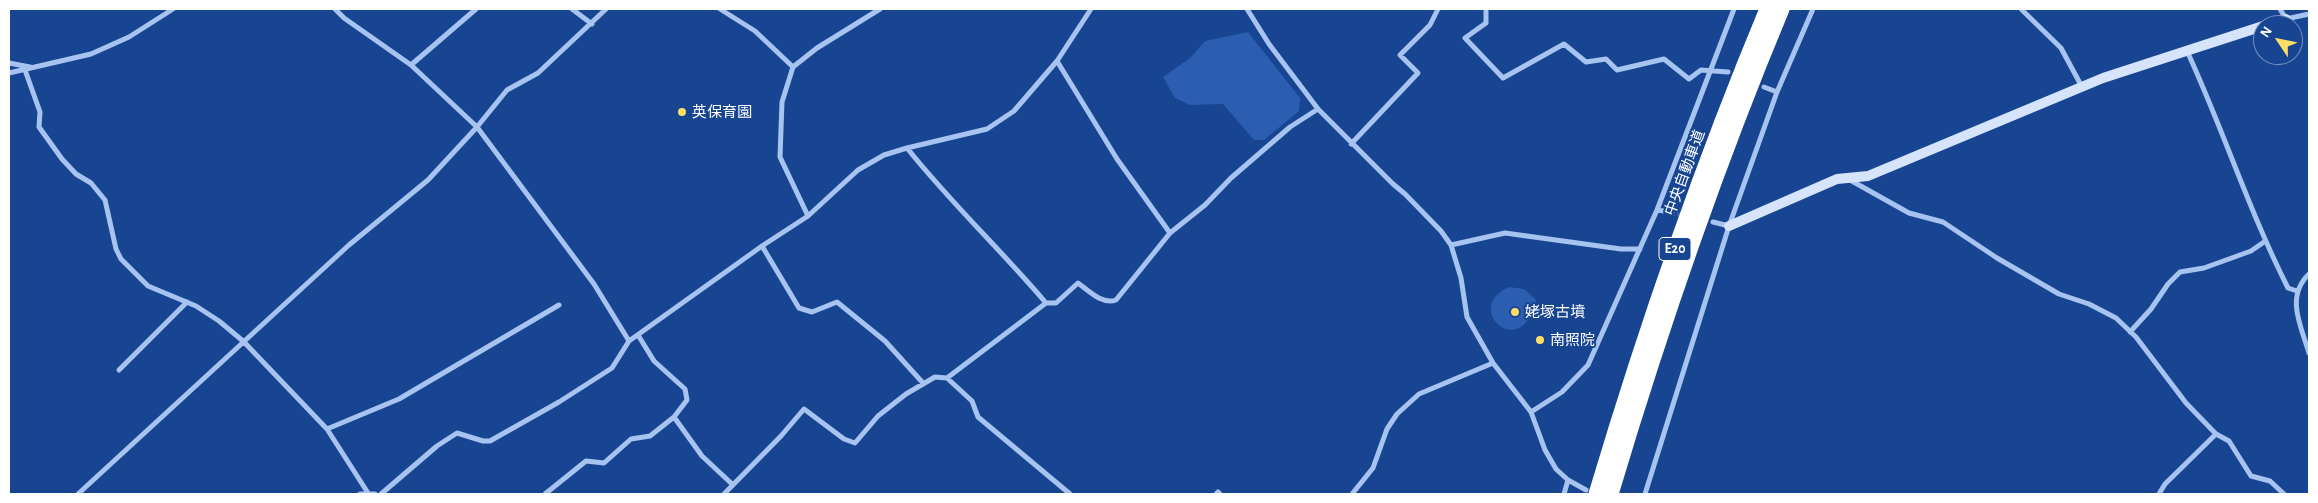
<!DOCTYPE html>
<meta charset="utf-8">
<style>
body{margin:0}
#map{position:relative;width:2318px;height:503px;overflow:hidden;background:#184592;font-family:"Alegreya Sans",sans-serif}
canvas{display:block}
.frame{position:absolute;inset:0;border:10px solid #fff;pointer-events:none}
.north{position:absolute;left:2253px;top:15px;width:50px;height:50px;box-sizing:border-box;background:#184592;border:1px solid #748fbe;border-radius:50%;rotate:304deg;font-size:14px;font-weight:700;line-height:20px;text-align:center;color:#fff}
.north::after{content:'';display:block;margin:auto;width:18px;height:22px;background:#ffde66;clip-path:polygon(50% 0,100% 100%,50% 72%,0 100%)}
</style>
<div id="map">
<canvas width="2318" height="503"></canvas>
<div class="frame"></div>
<div class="north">N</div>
</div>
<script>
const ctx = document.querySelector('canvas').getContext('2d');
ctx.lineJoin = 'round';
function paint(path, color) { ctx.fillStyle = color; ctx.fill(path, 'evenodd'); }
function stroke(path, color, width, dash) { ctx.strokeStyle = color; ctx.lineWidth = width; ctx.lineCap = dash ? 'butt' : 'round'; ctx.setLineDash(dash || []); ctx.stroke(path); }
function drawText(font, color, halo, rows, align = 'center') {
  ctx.font = font + ' "Alegreya Sans","Noto Sans JP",sans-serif'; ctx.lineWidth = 4; ctx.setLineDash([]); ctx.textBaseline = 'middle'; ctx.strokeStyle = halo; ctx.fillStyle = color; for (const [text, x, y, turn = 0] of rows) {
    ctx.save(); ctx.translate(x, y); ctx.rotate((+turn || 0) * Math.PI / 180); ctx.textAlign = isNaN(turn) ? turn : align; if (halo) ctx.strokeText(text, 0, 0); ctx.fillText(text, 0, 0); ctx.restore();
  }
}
const green = new Path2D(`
 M 1248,32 L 1300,98 L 1299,111 L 1264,140 L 1254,140 L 1223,104 L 1190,105 L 1175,98 L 1163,77 L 1190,58 L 1205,41 Z
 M 1509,287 L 1524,289 L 1536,300 C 1522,364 1461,308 1509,287 Z`);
const streetTunnel = new Path2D(`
 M 1670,212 L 1686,216`);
const street = new Path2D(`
 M 335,9 L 344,18 L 411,65 L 477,127 L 594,284 L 629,341
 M 572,9 L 592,24
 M 720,9 L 755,31 L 793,67
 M 1247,9 L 1269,44 L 1318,109 L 1393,184 L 1405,194 L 1441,231 L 1451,245 L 1461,278 L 1467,317 L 1493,363 L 1531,412 L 1545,450 L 1556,469 L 1568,480 L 1586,490
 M 1486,9 L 1486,23 L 1465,38 L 1503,78 L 1564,44 L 1586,62 L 1606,59 L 1617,70 L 1664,59 L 1689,79 L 1701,70 L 1728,72
 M 2021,9 L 2061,48 L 2082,87
 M 2280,9 L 2286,19 L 2309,14
 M 2187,51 C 2223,129 2249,211 2288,288 L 2297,291
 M 1057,61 L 1117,159 L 1170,233
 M 9,63 L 30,67
 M 411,65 L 476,9
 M 25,70 L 40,112 L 39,127 L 62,159 L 76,174 L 91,183 L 105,200 L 116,249 L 121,259 L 148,286 L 196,306 L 219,321 L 243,341 L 327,429 L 368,493
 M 9,73 L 91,54 L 129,37 L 173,9
 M 1764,87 L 1777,92
 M 1351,144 L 1418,73 L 1400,55 L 1430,25 L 1438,9
 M 907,148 C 950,202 1001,250 1046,303
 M 1850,180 L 1909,213 L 1943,222 L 1997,258 L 2059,294 L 2089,304 L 2116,318 L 2136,337 L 2186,403 L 2216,434 L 2229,441 L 2251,476 L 2270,481 L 2284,494
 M 1657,210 L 1670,212
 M 808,216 L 780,157 L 782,102 L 793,67 L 817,48 L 880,9
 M 1713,222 L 1729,226
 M 1451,245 L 1505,233 L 1621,249 L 1640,249
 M 762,246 L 799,308 L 812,312 L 837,302 L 885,341 L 923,383
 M 2309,274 C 2285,297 2301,326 2309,353
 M 2130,332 L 2151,309 L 2168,284 L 2180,272 L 2204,268 L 2251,251 L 2264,242
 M 638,335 L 654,361 L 685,389 L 687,400 L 674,417 L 702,456 L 732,484
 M 119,370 L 187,302
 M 947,378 L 1046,303 L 1056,303 L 1078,283 C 1089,291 1102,305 1116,300 L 1170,233 L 1205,205 L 1231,178 L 1290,127 L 1318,109
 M 1531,412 L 1562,392 L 1588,365 L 1657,210 L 1734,9
 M 327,429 L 399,399 L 559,305
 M 78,494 L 349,245 L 428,180 L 477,127 L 507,90 L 538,73 L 606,9
 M 360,494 L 375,494
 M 381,494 L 437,446 L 457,433 L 483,441 L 490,441 L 559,402 L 612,368 L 629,341 L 762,246 L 808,216 L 858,170 L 884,155 L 907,148 L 987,129 L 1014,111 L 1057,61 L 1091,9
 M 545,494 L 586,461 L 604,463 L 631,439 L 650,436 L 674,417
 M 724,494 L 781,436 L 804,409 L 844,439 L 855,443 L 878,416 L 906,394 L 935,377 L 947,378 L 972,401 L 978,417 L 1070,494
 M 1216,494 L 1218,492 L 1220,494
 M 1352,494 L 1373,468 L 1387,429 L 1397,414 L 1419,394 L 1493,363
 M 1564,494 L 1568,480
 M 1645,494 L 1729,226 L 1777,92 L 1813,9
 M 2159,494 L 2165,484 L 2216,434`);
const secondary = new Path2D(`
 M 2265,25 L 2286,19
 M 1729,226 L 1837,179 L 1868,176 L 2103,78 L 2263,26`);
const highway = new Path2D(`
 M 1596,494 C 1645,330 1701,167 1767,9
 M 1611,494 C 1660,330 1716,167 1782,9`);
const markers = [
 [682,112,5,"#ffde66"],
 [1515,312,5,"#ffde66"],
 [1540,340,5,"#ffde66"]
];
const shields = [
 [1675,249,32]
];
const shieldNames = [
 ["E20",1675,249]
];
const poiNames = [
 ["英保育園",692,112],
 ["姥塚古墳",1525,312],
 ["南照院",1550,340]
];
const streetNames = [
 ["中央自動車道",1685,173,-70]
];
paint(green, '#2b5db0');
stroke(streetTunnel, '#3b61a2', 5, [5, 2.5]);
stroke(street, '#a7c3f0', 5);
stroke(secondary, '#d5e3fb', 10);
stroke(highway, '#fff', 15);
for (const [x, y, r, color] of markers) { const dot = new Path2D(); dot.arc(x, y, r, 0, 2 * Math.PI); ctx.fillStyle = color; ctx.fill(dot); stroke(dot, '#184592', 2); }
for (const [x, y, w] of shields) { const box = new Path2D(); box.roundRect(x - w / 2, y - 11.5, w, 23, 4); ctx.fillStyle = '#184592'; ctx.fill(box); stroke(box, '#fff', 1); }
drawText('bold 14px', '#fff', null, shieldNames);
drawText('15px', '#fff', '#184592', poiNames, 'left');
drawText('15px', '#fff', '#184592', streetNames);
</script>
